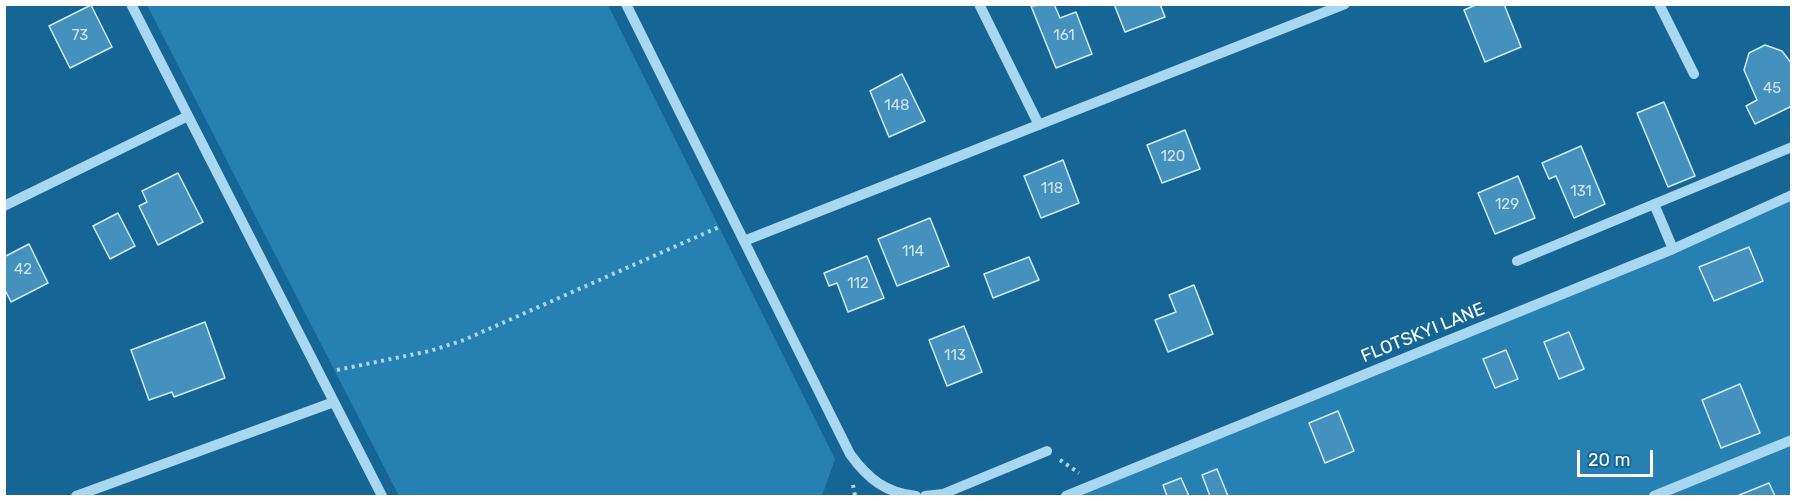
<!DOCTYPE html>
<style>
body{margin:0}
#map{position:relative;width:1796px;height:501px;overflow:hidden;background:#166695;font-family:Rubik,sans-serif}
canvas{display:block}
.frame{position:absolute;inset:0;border:6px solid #fff;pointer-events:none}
.scale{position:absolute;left:1577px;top:450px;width:76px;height:27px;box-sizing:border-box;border:3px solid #fff;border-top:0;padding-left:8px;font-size:18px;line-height:21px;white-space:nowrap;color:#fff;-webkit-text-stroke:4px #166695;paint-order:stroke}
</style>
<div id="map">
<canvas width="1796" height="501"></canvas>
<div class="frame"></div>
<div class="scale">20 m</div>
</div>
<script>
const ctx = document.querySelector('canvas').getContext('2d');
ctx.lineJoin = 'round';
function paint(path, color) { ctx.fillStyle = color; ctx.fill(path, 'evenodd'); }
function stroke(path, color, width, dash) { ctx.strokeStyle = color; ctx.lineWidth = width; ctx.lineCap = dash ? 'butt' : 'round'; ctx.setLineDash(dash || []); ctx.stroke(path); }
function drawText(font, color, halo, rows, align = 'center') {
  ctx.font = font + ' Rubik,sans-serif'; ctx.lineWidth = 4.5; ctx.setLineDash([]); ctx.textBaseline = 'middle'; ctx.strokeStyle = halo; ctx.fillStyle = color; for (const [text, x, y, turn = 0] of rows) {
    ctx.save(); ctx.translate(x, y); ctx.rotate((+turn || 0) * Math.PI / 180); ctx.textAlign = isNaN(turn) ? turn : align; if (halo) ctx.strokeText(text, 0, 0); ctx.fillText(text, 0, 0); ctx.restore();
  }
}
const green = new Path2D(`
 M 147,5 L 608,5 L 835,459 L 822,496 L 399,496 Z
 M 1791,195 L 1791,496 L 1066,496 Z`);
const building = new Path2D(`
 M 1054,4 L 1060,18 L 1076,12 L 1092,54 L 1056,68 L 1031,6 Z
 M 1114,4 L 1160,4 L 1165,17 L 1125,32 Z
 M 1478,4 L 1504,4 L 1521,47 L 1485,62 L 1464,10 Z
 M 91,5 L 112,47 L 70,68 L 49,26 Z
 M 1765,45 L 1782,51 L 1792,64 L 1792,106 L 1755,124 L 1746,106 L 1757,100 L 1744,70 L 1749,53 Z
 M 902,74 L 925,121 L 889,137 L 870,91 Z
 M 1664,102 L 1695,176 L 1668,187 L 1637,113 Z
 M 1185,130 L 1200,169 L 1162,183 L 1147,145 Z
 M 1581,146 L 1605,204 L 1574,218 L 1556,176 L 1549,179 L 1542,163 Z
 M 1063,160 L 1079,203 L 1041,218 L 1024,176 Z
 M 178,173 L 203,222 L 158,245 L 139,206 L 147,202 L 142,191 Z
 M 1518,176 L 1535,218 L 1495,234 L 1478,193 Z
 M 118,213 L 135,246 L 110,259 L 93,226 Z
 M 930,218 L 949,266 L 897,286 L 878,239 Z
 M 29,244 L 48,283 L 11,302 L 4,288 L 4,257 Z
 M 1749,247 L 1763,281 L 1714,301 L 1699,267 Z
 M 867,256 L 884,298 L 848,312 L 837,283 L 829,286 L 824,273 Z
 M 1029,257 L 1039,280 L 993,298 L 984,274 Z
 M 1194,285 L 1213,334 L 1168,352 L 1155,320 L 1176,312 L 1169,295 Z
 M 205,322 L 225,378 L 174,397 L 172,392 L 149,400 L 131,350 Z
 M 964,326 L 982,372 L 947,386 L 929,340 Z
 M 1569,332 L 1584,369 L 1559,379 L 1544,342 Z
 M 1506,350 L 1518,379 L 1495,388 L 1483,359 Z
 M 1740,384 L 1760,433 L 1721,448 L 1702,400 Z
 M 1338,411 L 1354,451 L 1325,463 L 1309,423 Z
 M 1217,469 L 1228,496 L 1210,496 L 1202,475 Z
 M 1181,478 L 1189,496 L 1167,496 L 1163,485 Z
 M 1769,483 L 1775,496 L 1737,496 Z`);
const path = new Path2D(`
 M 337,370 L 430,351 L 464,340 L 719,227
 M 1060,460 L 1079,473
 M 853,485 L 855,496`);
const minor = new Path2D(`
 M 131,4 L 382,496
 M 626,4 L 850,454 C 868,479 886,493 916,496
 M 979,4 L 1039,125
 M 1659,4 L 1694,74
 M 1654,204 L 1673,249
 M 4,206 L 188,116
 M 744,241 L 1345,4
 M 1517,261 L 1792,147
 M 76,496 L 334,402
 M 925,496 L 943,494 L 1047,451
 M 1066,496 L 1673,249 L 1792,195
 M 1654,496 L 1792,440`);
const numberNames = [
 ["73",80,36],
 ["161",1064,36],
 ["45",1772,89],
 ["148",897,106],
 ["120",1173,157],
 ["118",1052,189],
 ["131",1581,192],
 ["129",1507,205],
 ["114",913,252],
 ["42",23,270],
 ["112",858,284],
 ["113",955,356]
];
const streetNames = [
 ["FLOTSKYI LANE",1423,333,-22]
];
paint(green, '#2680b2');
paint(building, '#4491be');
stroke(building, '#cfecfc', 1.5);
stroke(path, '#a8d7f1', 4, [3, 4.5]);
stroke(minor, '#a8d7f1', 10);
drawText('15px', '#d0e4ef', null, numberNames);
drawText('18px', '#fff', '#166695', streetNames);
</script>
